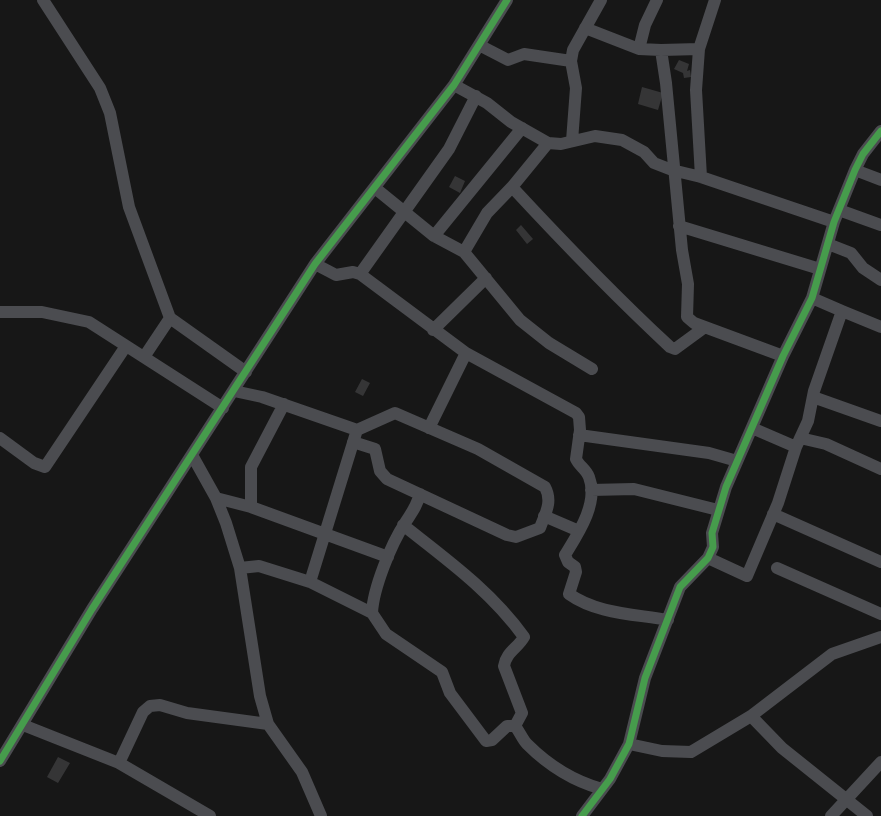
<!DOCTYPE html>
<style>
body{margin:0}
canvas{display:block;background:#171717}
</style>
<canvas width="881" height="816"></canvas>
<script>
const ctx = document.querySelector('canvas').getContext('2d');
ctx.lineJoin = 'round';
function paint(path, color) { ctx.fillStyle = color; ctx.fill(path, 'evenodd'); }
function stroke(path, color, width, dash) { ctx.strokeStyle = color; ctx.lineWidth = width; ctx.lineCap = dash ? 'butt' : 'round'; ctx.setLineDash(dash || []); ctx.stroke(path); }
const building = new Path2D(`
 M 679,60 L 689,64 L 687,71 L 690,70 L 691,77 L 684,78 L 683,73 L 674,69 Z
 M 642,87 L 663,93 L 658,110 L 638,104 Z
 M 455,176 L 465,181 L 460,193 L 449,187 Z
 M 521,225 L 533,239 L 527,244 L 516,230 Z
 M 362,379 L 370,383 L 363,396 L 355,392 Z
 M 58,757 L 70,763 L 58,783 L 47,777 Z`);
const street = new Path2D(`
 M 43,0 L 100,88 L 110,113 L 129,207 L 170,318 L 246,372
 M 585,28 L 639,49 L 661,50 L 666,83 L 682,250 L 688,284 L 687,317 L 694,323 L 783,356
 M 479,45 L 508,60 L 524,54 L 571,61
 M 639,49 L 645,25 L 657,0
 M 661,50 L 699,49
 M 454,85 L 487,103 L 511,122 L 548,143 L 561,144 L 595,136 L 622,140 L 644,152 L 654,163 L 672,170 L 701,177 L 834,222
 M 572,141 L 576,88 L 571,61 L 573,50 L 601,0
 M 855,170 L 881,180
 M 701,177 L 696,90 L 699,49 L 715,0
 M 512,187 C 563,242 615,296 670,347 L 675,349 L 705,327
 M 375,188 L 434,236 L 464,252 L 520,320 L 549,343 L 592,369
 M 839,210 L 881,225
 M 679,226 L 820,269
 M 434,236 L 522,128
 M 828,244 L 851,253 L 863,268 L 881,280
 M 464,252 L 487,213 L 512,187 L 548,143
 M 315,264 L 336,275 L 353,272 L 360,274 L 466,353
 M 360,274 L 449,149 L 476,96
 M 842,311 L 881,327
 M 0,312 L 42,312 L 89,322 L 223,408
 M 433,330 L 486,278
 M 144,357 L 170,318
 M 234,391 L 262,397 L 357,430 L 395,413 L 478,449 L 545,487 C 553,502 545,514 540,528 L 516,537 L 507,535 L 387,479 L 380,471 L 375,449 L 353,442
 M 813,397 L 881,421
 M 429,428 L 466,353 L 576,413 L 579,417 L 580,430 L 576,459 C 579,466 586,469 589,477 C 599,503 578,534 565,555 L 568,562 L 575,567 L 576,572 L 569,594 C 597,614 635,614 668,620
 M 752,428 L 796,447
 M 579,435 L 709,453 L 737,461
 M 0,438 L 34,463 L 45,467 L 126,346
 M 800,438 L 826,444 L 881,469
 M 192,455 L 216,498 L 226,523 L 240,568 L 260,696 L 268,724 L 302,772 L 321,816
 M 591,490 L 634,489 L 718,510
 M 216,498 L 251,507 L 388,557
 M 251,507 L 251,467 L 284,404
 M 773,514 L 881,562
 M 544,516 L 579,531
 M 403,525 C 446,559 491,591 524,637 C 518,648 506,652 504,666 L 522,713 L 515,726
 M 708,558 L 747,576 L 778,503 L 796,447 L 808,421 L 814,391 L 842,311 L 812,298
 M 240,568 L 259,566 L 310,582 L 372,613 L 386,634 L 442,672 L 450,693 L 486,741 L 492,740 L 507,726 L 515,726 C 520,732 522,739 527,744 C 549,766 573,781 602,789
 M 777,568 L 881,614
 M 310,582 L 356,433
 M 372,613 C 373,589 391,544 405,523 C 412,512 416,508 420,494
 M 751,716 L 782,748 L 867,816
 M 23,725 L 119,763 L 210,816
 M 629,744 L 662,751 L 691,752 L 751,716 L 832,654 L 881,637
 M 0,761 L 92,609 L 315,264 L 454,85 L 507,0
 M 119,763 L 143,712 L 150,706 L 160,705 L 187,713 L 268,724
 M 582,816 L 610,779 L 629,744 L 645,678 L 680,587 L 708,558 L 713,547 L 712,533 L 726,487 L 783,356 L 812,298 L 834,222 L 855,170 L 863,154 L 881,131
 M 831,816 L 881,762`);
const cycleway = new Path2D(`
 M 0,761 L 92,609 L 315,264 L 454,85 L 507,0
 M 582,816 L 610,779 L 629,744 L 645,678 L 680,587 L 708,558 L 713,547 L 712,533 L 726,487 L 783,356 L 812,298 L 834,222 L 855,170 L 863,154 L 881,131`);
paint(building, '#353536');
stroke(street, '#4b4c50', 12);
stroke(cycleway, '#469c4c', 7);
</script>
